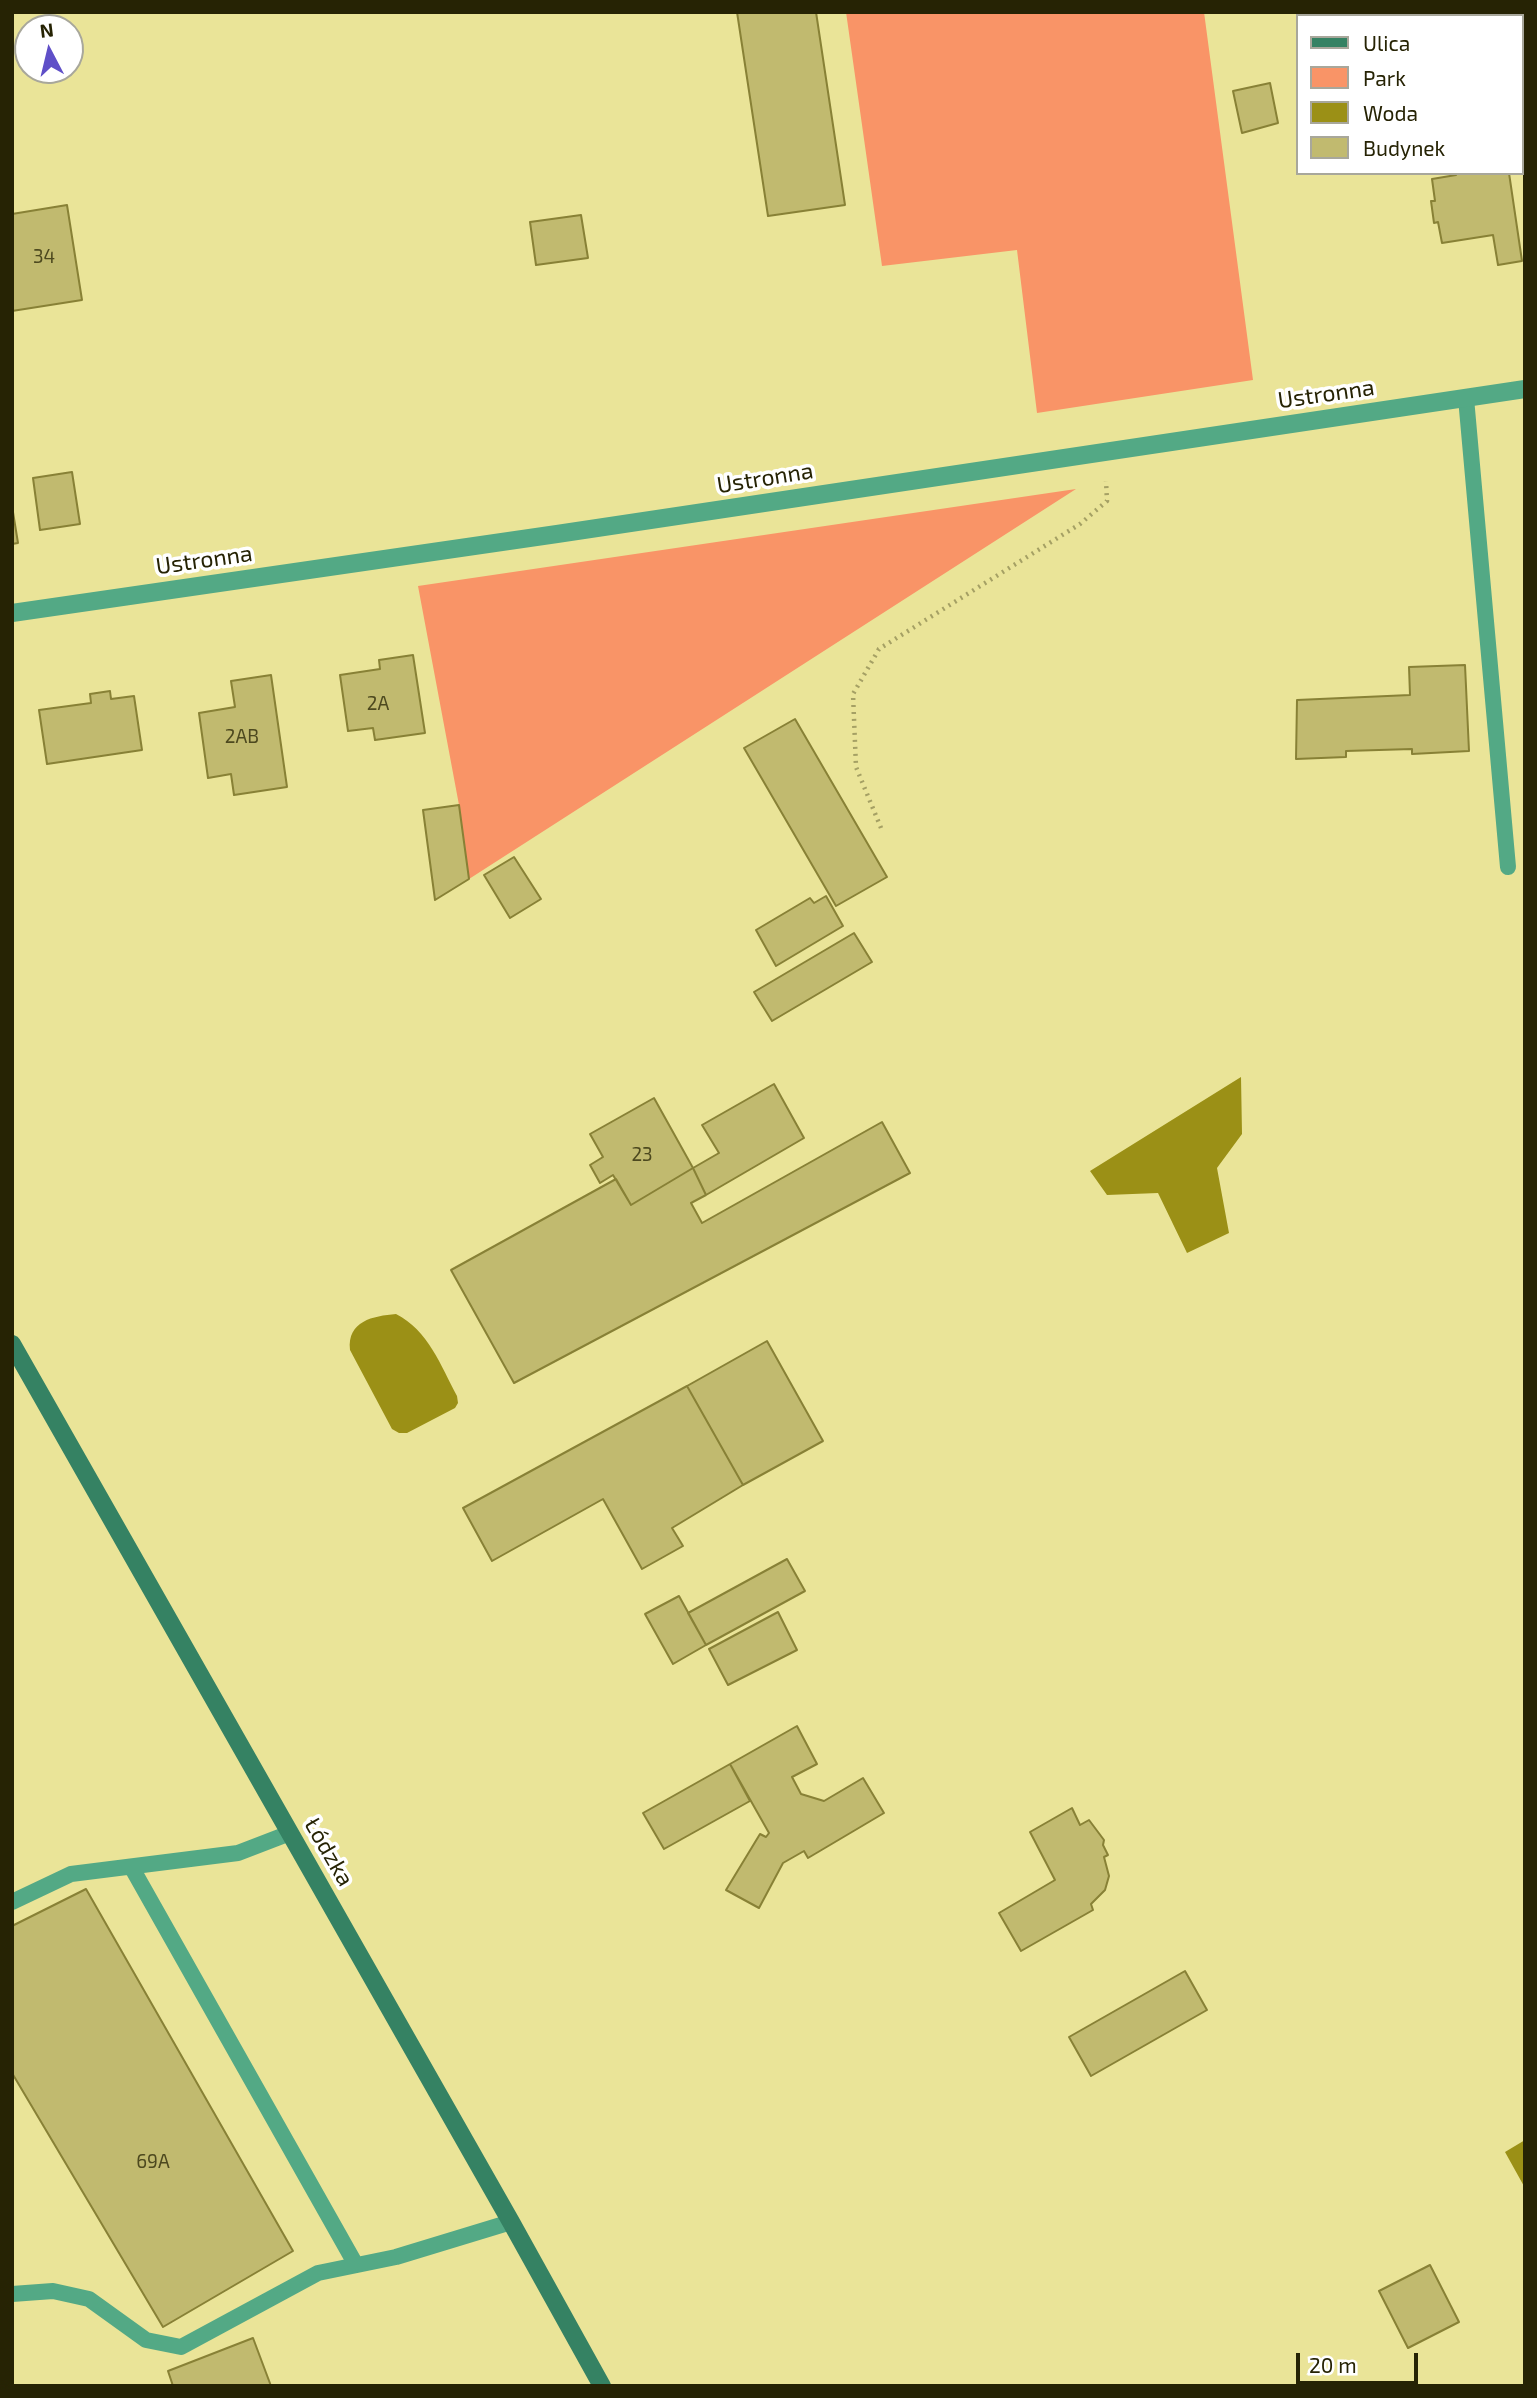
<!DOCTYPE html>
<meta charset="utf-8">
<style>
body{margin:0}
#map{position:relative;width:1537px;height:2398px;overflow:hidden;background:#eae498;font-family:"Exo 2",sans-serif}
canvas{display:block}
.frame{position:absolute;inset:0;border:14px solid #262304;pointer-events:none}
.legend{position:absolute;left:1296px;top:14px;width:228px;height:161px;box-sizing:border-box;background:#fff;border:2px solid #a8a79b;margin:0;padding:9px 12px;list-style:none;font-size:21px;color:#262304}
.legend li{display:flex;align-items:center;gap:14px;height:35px}
.legend b{width:35px;border:2px solid #a8a79b}
.north{position:absolute;left:14px;top:14px;width:70px;height:70px;box-sizing:border-box;background:#fff;border:2px solid #a8a79b;border-radius:50%;rotate:353deg;font-size:19px;font-weight:700;line-height:28px;text-align:center;color:#262304}
.north::after{content:'';display:block;margin:auto;width:24px;height:32px;background:#5f4fc8;clip-path:polygon(50% 0,100% 100%,50% 72%,0 100%)}
.scale{position:absolute;left:1296px;top:2353px;width:122px;height:32px;box-sizing:border-box;border:4px solid #262304;border-top:0;padding-left:9px;font-size:21px;line-height:24px;white-space:nowrap;color:#262304;-webkit-text-stroke:5px #fff;paint-order:stroke}
</style>
<div id="map">
<canvas width="1537" height="2398"></canvas>
<div class="frame"></div>
<ul class="legend">
<li><b style="height:9px;background:#358263"></b>Ulica</li>
<li><b style="height:19px;background:#f99467"></b>Park</li>
<li><b style="height:19px;background:#9b9016"></b>Woda</li>
<li><b style="height:19px;background:#c1ba6f"></b>Budynek</li>
</ul>
<div class="north">N</div>
<div class="scale">20 m</div>
</div>
<script>
const ctx = document.querySelector('canvas').getContext('2d');
ctx.lineJoin = 'round';
function paint(path, color) { ctx.fillStyle = color; ctx.fill(path, 'evenodd'); }
function stroke(path, color, width, dash) { ctx.strokeStyle = color; ctx.lineWidth = width; ctx.lineCap = dash ? 'butt' : 'round'; ctx.setLineDash(dash || []); ctx.stroke(path); }
function drawText(font, color, halo, rows, align = 'center') {
  ctx.font = font + ' "Exo 2",sans-serif'; ctx.lineWidth = 7; ctx.setLineDash([]); ctx.textBaseline = 'middle'; ctx.strokeStyle = halo; ctx.fillStyle = color; for (const [text, x, y, turn = 0] of rows) {
    ctx.save(); ctx.translate(x, y); ctx.rotate((+turn || 0) * Math.PI / 180); ctx.textAlign = isNaN(turn) ? turn : align; if (halo) ctx.strokeText(text, 0, 0); ctx.fillText(text, 0, 0); ctx.restore();
  }
}
const green = new Path2D(`
 M 846,12 L 1204,12 L 1253,380 L 1037,413 L 1017,250 L 882,266 Z
 M 1076,489 L 469,879 L 459,805 L 418,586 Z`);
const water = new Path2D(`
 M 1241,1077 L 1242,1134 L 1217,1168 L 1229,1233 L 1187,1253 L 1158,1193 L 1107,1195 L 1090,1171 Z
 M 396,1314 C 428,1330 441,1366 457,1396 L 458,1403 L 455,1408 L 407,1433 L 399,1433 L 392,1429 L 350,1350 C 347,1321 373,1316 396,1314 Z
 M 1525,2140 L 1525,2188 L 1505,2152 Z`);
const building = new Path2D(`
 M 737,12 L 816,12 L 845,205 L 768,216 Z
 M 1270,83 L 1278,123 L 1242,133 L 1233,91 Z
 M 1456,173 L 1509,173 L 1522,261 L 1498,265 L 1493,235 L 1442,243 L 1438,222 L 1434,223 L 1431,201 L 1435,201 L 1432,179 L 1456,175 Z
 M 67,205 L 82,300 L 12,311 L 12,214 Z
 M 581,215 L 588,258 L 536,265 L 530,222 Z
 M 72,472 L 80,524 L 40,530 L 33,478 Z
 M 12,506 L 18,543 L 12,544 Z
 M 413,655 L 425,733 L 375,740 L 373,728 L 348,731 L 340,675 L 380,669 L 379,660 Z
 M 1465,665 L 1469,751 L 1412,754 L 1412,749 L 1346,751 L 1346,757 L 1296,759 L 1297,700 L 1410,695 L 1409,667 Z
 M 271,675 L 287,787 L 234,795 L 231,774 L 208,778 L 199,713 L 235,707 L 231,681 Z
 M 110,691 L 111,699 L 134,696 L 142,750 L 47,764 L 39,710 L 91,703 L 90,694 Z
 M 795,719 L 887,877 L 836,906 L 744,748 Z
 M 459,805 L 469,879 L 435,900 L 423,810 Z
 M 514,857 L 541,899 L 510,918 L 484,875 Z
 M 826,896 L 843,926 L 776,966 L 756,930 L 810,898 L 814,903 Z
 M 854,933 L 872,962 L 772,1021 L 754,992 Z
 M 774,1084 L 804,1138 L 706,1195 L 693,1168 L 719,1153 L 702,1125 Z
 M 654,1098 L 693,1168 L 631,1205 L 613,1175 L 600,1183 L 590,1165 L 603,1157 L 590,1134 Z
 M 882,1122 L 910,1173 L 514,1383 L 451,1270 L 616,1179 L 631,1205 L 693,1168 L 706,1195 L 691,1203 L 702,1223 Z
 M 767,1341 L 823,1441 L 743,1485 L 687,1386 Z
 M 687,1386 L 743,1485 L 672,1528 L 683,1546 L 642,1569 L 603,1499 L 492,1561 L 463,1508 Z
 M 787,1559 L 805,1591 L 706,1645 L 688,1613 Z
 M 679,1596 L 706,1645 L 673,1664 L 645,1614 Z
 M 778,1612 L 797,1650 L 728,1685 L 709,1649 Z
 M 797,1726 L 817,1764 L 792,1777 L 801,1794 L 824,1801 L 863,1778 L 884,1813 L 808,1858 L 804,1851 L 783,1863 L 759,1908 L 726,1890 L 760,1834 L 766,1837 L 769,1833 L 730,1764 Z
 M 730,1764 L 750,1801 L 664,1849 L 643,1813 Z
 M 1072,1808 L 1080,1825 L 1089,1820 L 1104,1840 L 1103,1845 L 1108,1855 L 1104,1857 L 1109,1876 L 1105,1890 L 1091,1904 L 1093,1910 L 1021,1951 L 999,1913 L 1055,1880 L 1030,1832 Z
 M 86,1889 L 293,2251 L 163,2327 L 12,2073 L 12,1926 Z
 M 1185,1971 L 1207,2010 L 1091,2076 L 1069,2037 Z
 M 1430,2265 L 1459,2322 L 1408,2348 L 1379,2291 Z
 M 253,2338 L 271,2386 L 173,2386 L 168,2371 Z`);
const path = new Path2D(`
 M 881,828 L 856,767 L 853,694 L 879,649 L 1080,524 L 1107,501 L 1106,481`);
const lane = new Path2D(`
 M 1466,398 L 1508,867
 M 132,1868 L 356,2265
 M 12,1902 L 71,1874 L 238,1853 L 290,1833
 M 12,2294 L 53,2291 L 89,2299 L 146,2340 L 181,2347 L 318,2273 L 396,2257 L 511,2222`);
const street = new Path2D(`
 M 12,613 L 557,534 L 1525,389`);
const secondary = new Path2D(`
 M 12,1344 L 511,2222 L 602,2386`);
const numberNames = [
 ["34",44,257],
 ["2A",378,704],
 ["2AB",242,737],
 ["23",642,1155],
 ["69A",153,2162]
];
const streetNames = [
 ["Ustronna",1326,394,-8],
 ["Ustronna",765,478,-9],
 ["Ustronna",204,560,-8],
 ["Łódzka",329,1852,60]
];
paint(green, '#f99467');
paint(water, '#9b9016');
paint(building, '#c1ba6f');
stroke(building, '#888136', 2);
stroke(path, '#a5a064', 4.5, [2, 5]);
stroke(lane, '#53a985', 16);
stroke(street, '#53a985', 18);
stroke(secondary, '#358263', 18);
drawText('19px', '#4d491f', null, numberNames);
drawText('23px', '#262304', '#fff', streetNames);
</script>
